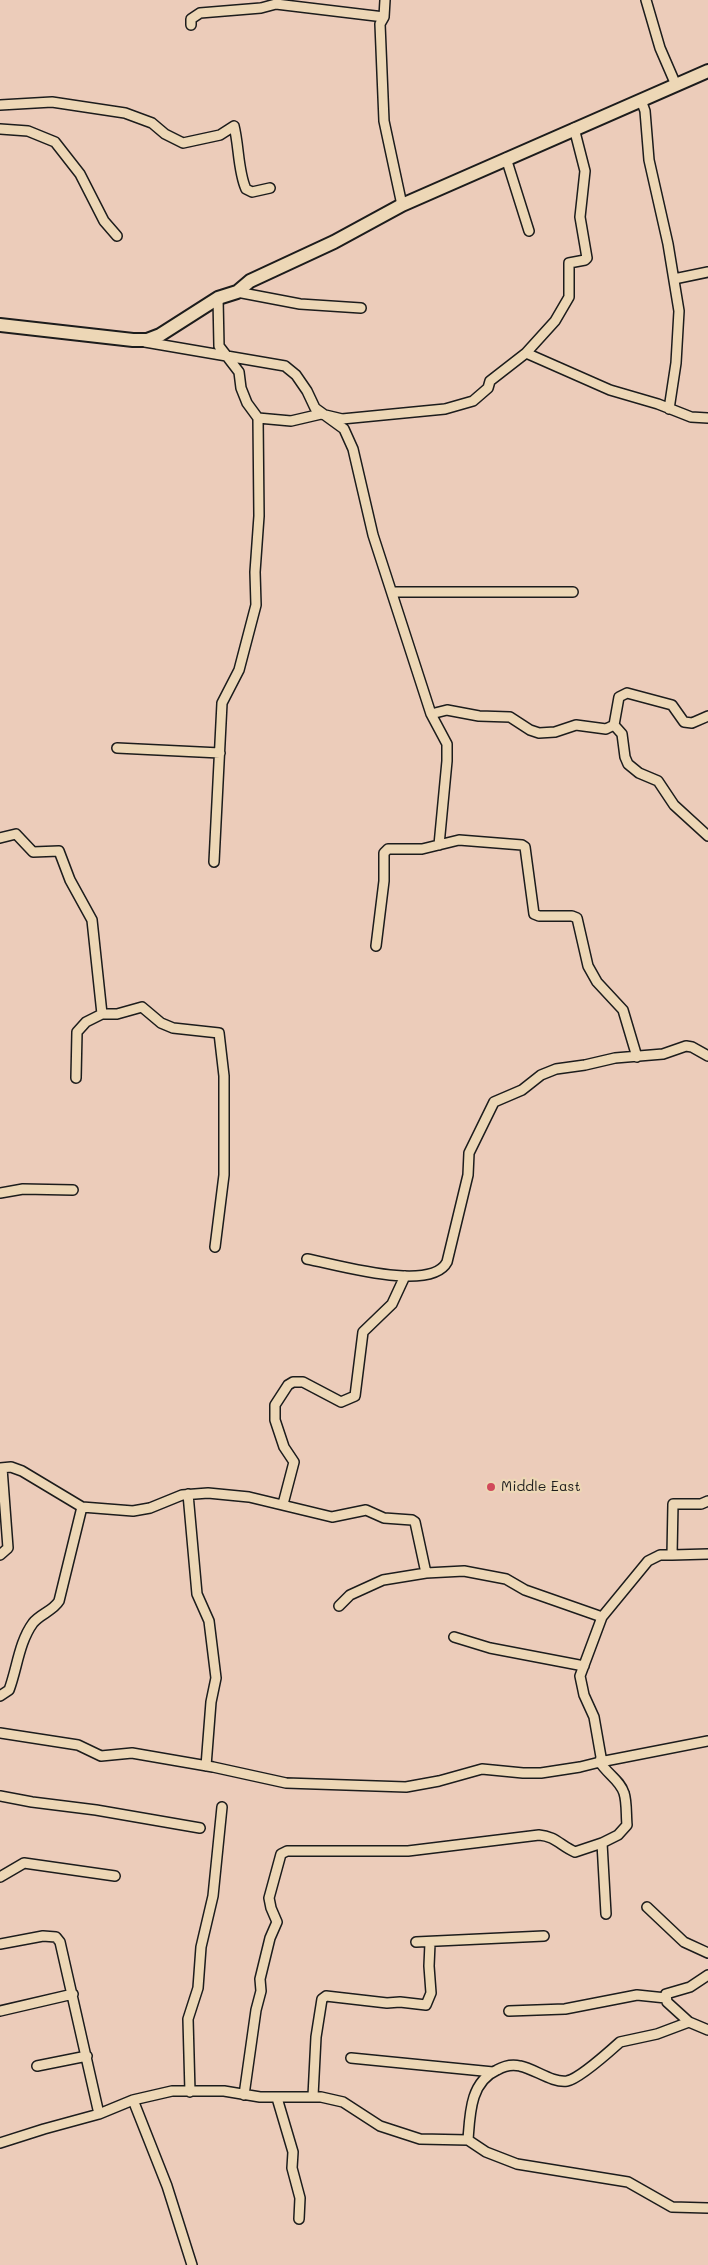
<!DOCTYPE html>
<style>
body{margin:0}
canvas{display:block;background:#ecccba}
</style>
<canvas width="708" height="2265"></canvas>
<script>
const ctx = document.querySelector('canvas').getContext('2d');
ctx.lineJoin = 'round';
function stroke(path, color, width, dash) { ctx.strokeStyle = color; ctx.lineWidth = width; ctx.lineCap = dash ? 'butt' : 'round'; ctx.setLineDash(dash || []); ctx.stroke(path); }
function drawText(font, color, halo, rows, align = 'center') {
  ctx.font = font + ' Mali,sans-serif'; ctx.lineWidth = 4.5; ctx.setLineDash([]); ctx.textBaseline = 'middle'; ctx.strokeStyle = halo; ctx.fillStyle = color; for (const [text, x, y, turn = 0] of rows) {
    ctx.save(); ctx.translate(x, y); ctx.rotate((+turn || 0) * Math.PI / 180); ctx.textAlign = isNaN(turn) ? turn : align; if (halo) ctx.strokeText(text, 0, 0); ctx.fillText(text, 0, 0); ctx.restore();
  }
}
const street = new Path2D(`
 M 385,0 L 384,17 L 380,24 L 384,121 L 402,205
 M 646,0 L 660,48 L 676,85
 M 191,25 L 191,19 L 200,13 L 261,8 L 276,4 L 384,17
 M 641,100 L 645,111 L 649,160 L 668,244 L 679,311 L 676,363 L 669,409
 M 0,105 L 52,102 L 125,113 L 152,123 L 165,134 L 183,143 L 220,135 L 234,126 C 239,145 238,172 246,189 L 252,192 L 270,188
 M 0,129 L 28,131 L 55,142 L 80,174 L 104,221 L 117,236
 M 506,158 L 529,231
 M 674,279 L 708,272
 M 237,292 L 300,304 L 361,308
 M 145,342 L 285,366 L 296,375 L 307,391 L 315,408 L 344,429 L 353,449 L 373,535 L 431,714 L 447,744 L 447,761 L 439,845
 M 526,353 L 610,390 L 658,404 L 691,417 L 708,418
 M 258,418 L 291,421 L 321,414 L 342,419 L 445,409 L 473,401 L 488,388 L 490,381 L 526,353 L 555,321 L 569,297 L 569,263 L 585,260 L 587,258 L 580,217 L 585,171 L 574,128
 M 392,592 L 573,592
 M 431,714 L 447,710 L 479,716 L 510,717 L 530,730 L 539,733 L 555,732 L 576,725 L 606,729 L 614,725 L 619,697 L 627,693 L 672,705 L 684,722 L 692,723 L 708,716
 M 614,725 L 622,734 L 625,757 L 628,764 L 639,773 L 658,781 L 674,805 L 708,836
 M 117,748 L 220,753
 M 0,838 L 16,834 L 33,852 L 59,851 L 70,880 L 92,920 L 102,1014 L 86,1022 L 77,1032 L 76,1078
 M 214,862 L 222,703 L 239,670 L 256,605 L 255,572 L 259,516 L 258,418 L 247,403 L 241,388 L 239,372 L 219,346 L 218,298
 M 376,946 L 384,881 L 384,853 L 388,849 L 422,849 L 459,840 L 522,845 L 525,847 L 534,914 L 539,916 L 572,916 L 577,918 L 588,966 L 597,982 L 623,1010 L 637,1057
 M 102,1014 L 117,1014 L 142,1007 L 161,1023 L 173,1028 L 219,1033 L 224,1076 L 224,1175 L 215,1247
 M 0,1193 L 23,1189 L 73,1190
 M 307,1259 C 335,1264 431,1293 447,1262 L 468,1175 L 469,1153 L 494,1102 L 522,1090 L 541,1075 L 556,1069 L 585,1065 L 615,1058 L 663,1054 L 686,1046 L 692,1047 L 708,1056
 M 0,1468 L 11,1467 L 22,1471 L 82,1507 L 133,1511 L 150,1508 L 182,1495 L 208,1493 L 249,1497 L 332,1517 L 366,1510 L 384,1518 L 412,1520 L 415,1522 L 426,1573
 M 188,1494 L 197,1594 L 209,1621 L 216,1678 L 211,1702 L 206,1766
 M 283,1504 L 294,1462 L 284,1447 L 275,1420 L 275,1405 L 288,1385 L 293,1382 L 303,1382 L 341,1402 L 355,1396 L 363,1332 L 392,1304 L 405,1276
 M 0,1555 L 8,1548 L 2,1468
 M 672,1555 L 708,1554
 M 602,1617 L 648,1561 L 660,1555 L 672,1555 L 673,1504 L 701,1504 L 708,1501
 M 454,1637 L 490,1648 L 584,1666
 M 0,1696 L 9,1690 C 17,1669 19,1642 33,1623 C 40,1614 53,1611 59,1601 L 82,1507
 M 0,1733 L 78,1745 L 101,1756 L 132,1753 L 213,1767 L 286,1783 L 406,1787 L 439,1781 L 482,1769 L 523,1773 L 541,1773 L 580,1767 L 600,1762 L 601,1757 L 594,1717 L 584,1695 L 580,1676 L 602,1617 L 525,1590 L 506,1579 L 464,1571 L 426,1573 L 383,1580 L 350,1595 L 339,1606
 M 0,1796 L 32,1802 L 96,1810 L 200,1828
 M 0,1877 L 24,1863 L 115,1876
 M 647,1907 L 684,1942 L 708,1953
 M 606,1914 L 602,1843 L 618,1835 L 627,1825 C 626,1815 627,1802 624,1793 C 620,1780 606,1773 600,1762 L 708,1741
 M 416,1942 L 544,1936
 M 0,1944 L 43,1936 L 56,1937 L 60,1942 L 99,2114
 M 0,2011 L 73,1994
 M 509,2011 L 565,2009 L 637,1995 L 666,1998
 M 689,2022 L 667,2002 L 666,1994 L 690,1987 L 708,1975
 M 351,2058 L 493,2072
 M 37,2066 L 87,2056
 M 190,2092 L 188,2019 L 198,1988 L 201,1947 L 213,1896 L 222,1807
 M 244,2095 L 256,2010 L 261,1991 L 260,1979 L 270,1938 L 277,1922 L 271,1908 L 269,1898 L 281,1854 L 287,1851 L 408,1851 L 539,1835 C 555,1836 561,1846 575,1852 L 602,1843
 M 313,2096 L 316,2037 L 322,1999 L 326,1996 L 387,2003 L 400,2002 L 426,2005 L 431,1993 L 429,1966 L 430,1943
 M 277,2098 L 293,2152 L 292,2168 L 300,2198 L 299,2219
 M 133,2100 L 167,2186 L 192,2265
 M 468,2140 C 470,2114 470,2082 497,2070 C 504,2066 512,2064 520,2066 C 535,2069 552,2083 567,2081 C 579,2079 610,2051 620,2042 L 657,2034 L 689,2022 L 708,2030
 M 0,2143 L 44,2129 L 99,2114 L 133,2100 L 172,2091 L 224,2091 L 260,2097 L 321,2097 L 343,2102 L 380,2126 L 420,2139 L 468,2140 L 486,2152 L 517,2164 L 628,2182 L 672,2207 L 708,2208`);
const secondary = new Path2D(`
 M 0,325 L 133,340 L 147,340 L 160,335 L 218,298 L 237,292 L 250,281 L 334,242 L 402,205 L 708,71`);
const markers = [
 [491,1487,5,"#d1495b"]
];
const poiNames = [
 ["Middle East",501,1487]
];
stroke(street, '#1c1c1c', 12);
stroke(secondary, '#1c1c1c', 16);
stroke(street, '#edd7b6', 9);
stroke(secondary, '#edd7b6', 12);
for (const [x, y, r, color] of markers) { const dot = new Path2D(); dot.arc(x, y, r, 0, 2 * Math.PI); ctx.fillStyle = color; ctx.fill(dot); stroke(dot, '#edd7b6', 2); }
drawText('14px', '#1c1c1c', '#edd7b6', poiNames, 'left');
</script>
